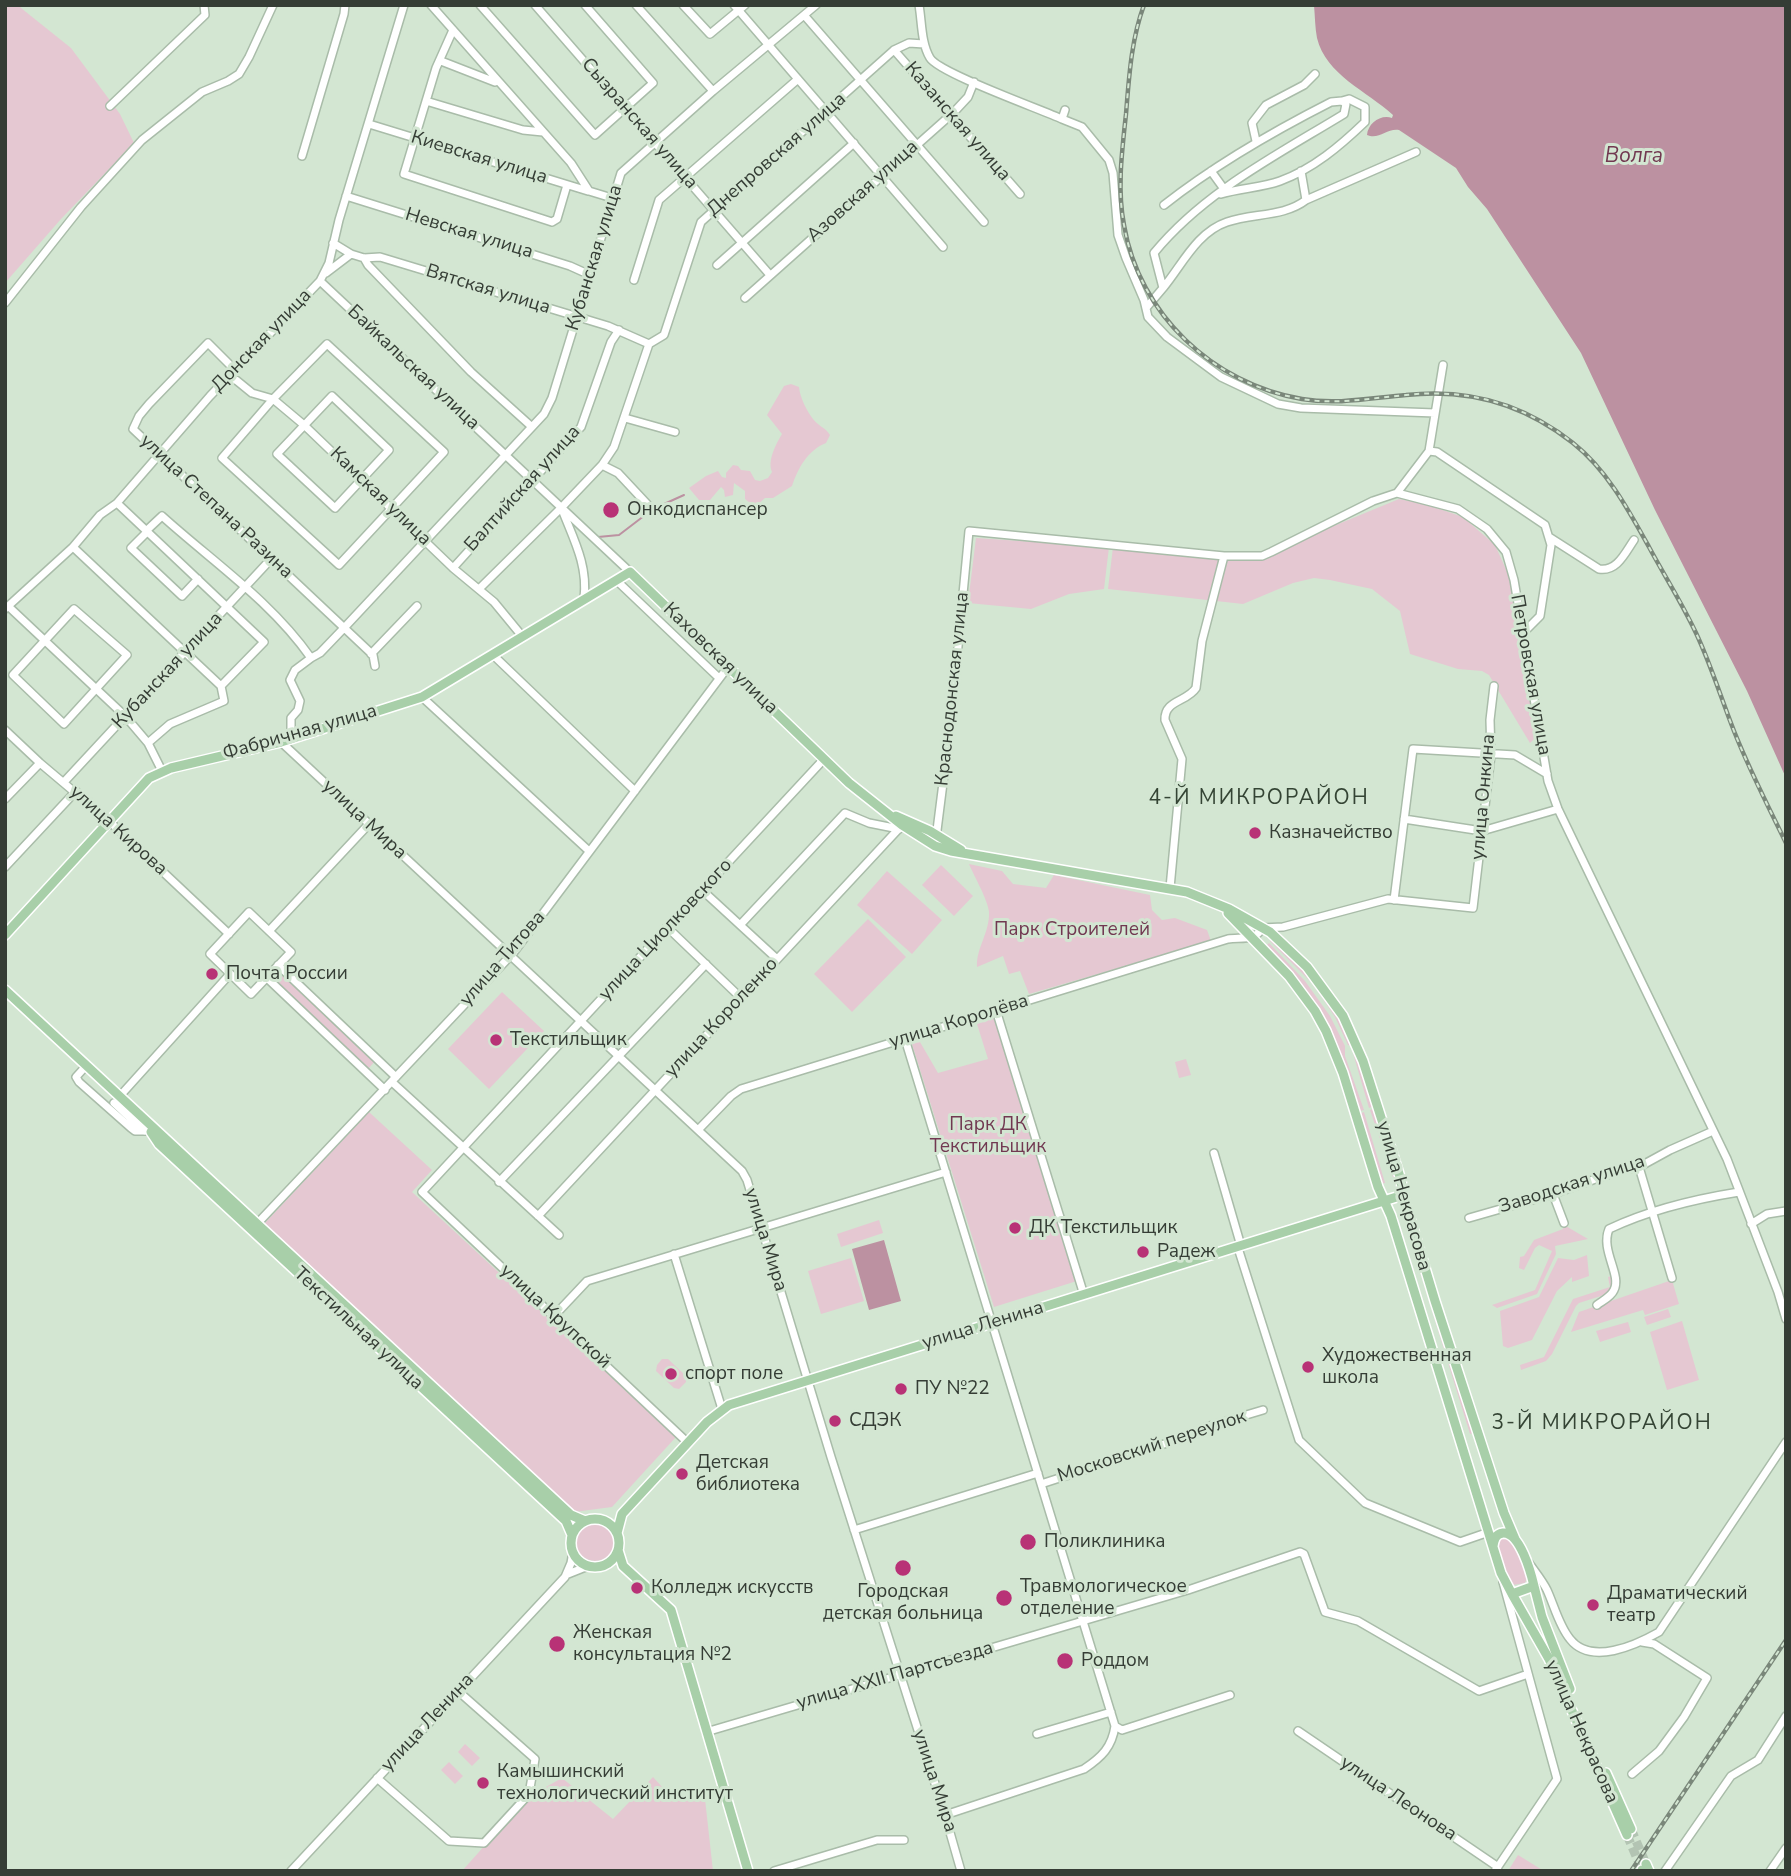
<!DOCTYPE html>
<meta charset="utf-8">
<style>
body{margin:0}
#map{position:relative;width:1791px;height:1876px;overflow:hidden;background:#d3e6d2;font-family:"Nunito Sans",sans-serif}
canvas{display:block}
.frame{position:absolute;inset:0;border:7px solid #353d35;pointer-events:none}
</style>
<div id="map">
<canvas width="1791" height="1876"></canvas>
<div class="frame"></div>
</div>
<script>
const ctx = document.querySelector('canvas').getContext('2d');
ctx.lineJoin = 'round';
function paint(path, color) { ctx.fillStyle = color; ctx.fill(path, 'evenodd'); }
function stroke(path, color, width, dash) { ctx.strokeStyle = color; ctx.lineWidth = width; ctx.lineCap = dash ? 'butt' : 'round'; ctx.setLineDash(dash || []); ctx.stroke(path); }
function drawText(font, color, halo, rows, align = 'center') {
  ctx.font = font + ' "Nunito Sans",sans-serif'; ctx.lineWidth = 6; ctx.setLineDash([]); ctx.textBaseline = 'middle'; ctx.strokeStyle = halo; ctx.fillStyle = color; for (const [text, x, y, turn = 0] of rows) {
    ctx.save(); ctx.translate(x, y); ctx.rotate((+turn || 0) * Math.PI / 180); ctx.textAlign = isNaN(turn) ? turn : align; if (halo) ctx.strokeText(text, 0, 0); ctx.fillText(text, 0, 0); ctx.restore();
  }
}
const green = new Path2D(`
 M 5,5 L 20,5 L 21,8 L 71,48 L 120,114 L 134,143 L 61,219 L 5,283 Z
 M 791,384 L 799,387 C 800,398 807,411 813,419 C 818,426 825,427 830,435 L 826,443 C 808,450 798,468 792,486 L 773,498 L 765,498 L 755,507 L 745,499 L 745,491 L 734,483 L 733,495 L 725,497 L 724,490 L 721,487 L 710,500 L 699,500 L 689,488 L 706,476 L 718,471 L 722,477 L 726,478 L 726,473 L 733,465 L 738,466 L 741,470 L 750,471 L 755,480 L 760,481 L 768,478 L 772,472 C 767,461 776,444 782,434 L 767,415 L 784,386 Z
 M 1399,499 L 1428,505 L 1463,517 L 1495,545 L 1509,576 L 1537,736 L 1530,743 L 1489,675 L 1482,671 L 1458,669 L 1410,654 L 1400,611 L 1372,589 L 1330,580 L 1314,578 L 1293,583 L 1243,604 L 1108,589 L 1113,547 L 1265,560 L 1319,532 Z
 M 976,538 L 1109,547 L 1104,589 L 1069,594 L 1031,609 L 968,603 Z
 M 969,864 L 1002,871 L 1013,884 L 1046,888 L 1054,875 L 1150,895 L 1152,910 L 1162,920 L 1175,918 L 1207,930 L 1211,941 L 1029,994 L 1020,971 L 1009,974 L 1003,956 L 977,967 C 976,948 990,932 989,912 C 988,900 974,876 969,864 Z
 M 941,865 L 973,896 L 954,916 L 922,885 Z
 M 887,871 L 942,920 L 912,954 L 857,905 Z
 M 868,919 L 906,957 L 852,1012 L 814,974 Z
 M 1273,938 C 1307,971 1337,1005 1356,1050 C 1364,1068 1369,1087 1375,1106 L 1369,1108 L 1351,1046 L 1348,1045 L 1335,1017 L 1313,984 L 1270,941 Z
 M 1269,943 L 1305,981 L 1330,1016 L 1345,1046 L 1345,1056 L 1364,1110 L 1357,1112 C 1345,1079 1329,1023 1309,995 C 1296,978 1281,962 1265,947 Z
 M 284,974 L 375,1061 L 368,1069 L 276,983 Z
 M 502,992 L 544,1031 L 489,1089 L 448,1049 Z
 M 998,1017 L 1080,1280 L 994,1307 L 912,1044 L 920,1042 L 938,1073 L 988,1059 L 977,1024 Z
 M 1186,1059 L 1191,1075 L 1179,1078 L 1175,1062 Z
 M 1376,1108 L 1398,1178 L 1394,1180 L 1370,1110 Z
 M 369,1112 L 432,1170 L 412,1192 L 676,1437 L 612,1507 L 574,1512 L 264,1224 Z
 M 1364,1112 L 1385,1183 L 1380,1184 L 1358,1114 Z
 M 1405,1212 L 1473,1433 L 1470,1434 L 1402,1213 Z
 M 879,1220 L 883,1233 L 841,1247 L 837,1234 Z
 M 1564,1225 L 1588,1239 L 1555,1246 L 1556,1254 L 1537,1294 L 1497,1308 L 1492,1305 L 1535,1290 L 1552,1251 L 1539,1245 L 1535,1248 L 1524,1270 L 1519,1268 L 1520,1257 L 1524,1256 L 1534,1240 L 1563,1229 Z
 M 1587,1255 L 1589,1276 L 1572,1282 L 1572,1277 L 1557,1291 L 1532,1340 L 1508,1348 L 1503,1346 L 1500,1311 L 1539,1297 L 1558,1258 L 1574,1260 Z
 M 851,1258 L 864,1301 L 821,1314 L 808,1271 Z
 M 1611,1276 L 1613,1286 L 1607,1294 L 1579,1303 L 1576,1306 L 1552,1354 L 1546,1361 L 1521,1370 L 1520,1365 L 1544,1357 L 1573,1299 L 1610,1287 L 1608,1277 Z
 M 1672,1280 L 1679,1304 L 1645,1315 L 1643,1310 L 1571,1332 L 1579,1312 Z
 M 1668,1309 L 1671,1317 L 1647,1325 L 1644,1317 Z
 M 1682,1321 L 1699,1380 L 1667,1390 L 1650,1332 Z
 M 1628,1322 L 1631,1332 L 1600,1342 L 1596,1331 Z
 M 662,1359 L 668,1359 L 686,1376 L 686,1382 L 679,1389 L 674,1388 L 656,1371 L 657,1365 Z
 M576 1542a19 19 0 1 1 38 0a19 19 0 1 1-38 0Z
 M 1504,1537 L 1511,1541 L 1528,1575 L 1525,1583 L 1513,1585 C 1505,1576 1495,1550 1500,1539 Z
 M 465,1744 L 480,1758 L 472,1766 L 458,1752 Z
 M 449,1762 L 463,1776 L 455,1784 L 441,1770 Z
 M 653,1777 L 674,1800 L 705,1799 L 713,1871 L 462,1871 L 528,1797 L 562,1778 L 613,1819 Z
 M 1518,1855 L 1544,1871 L 1508,1871 Z`);
const water = new Path2D(`
 M 1314,5 L 1786,5 L 1786,778 L 1747,691 L 1655,510 L 1581,353 L 1487,209 L 1468,187 L 1456,168 L 1399,130 C 1387,128 1379,140 1367,135 C 1368,123 1381,114 1392,118 L 1393,115 C 1367,91 1326,75 1317,38 C 1315,28 1315,16 1314,5 Z
 M 884,1240 L 901,1301 L 869,1310 L 852,1249 Z`);
const stream = new Path2D(`
 M 598,537 L 619,535 L 653,509 L 684,495`);
const majorTunnel = new Path2D(`
 M 1631,1829 L 1646,1864
 M 1627,1835 L 1642,1870`);
const minor = new Path2D(`
 M 431,5 L 571,163 L 589,191 L 612,198
 M 480,5 L 595,135 L 653,83 L 585,5
 M 535,5 L 770,275
 M 636,5 L 713,91
 M 683,5 L 710,34 L 745,5
 M 734,5 L 943,247
 M 919,5 C 922,22 921,43 930,58 C 939,73 1040,109 1062,119 L 1065,110
 M 804,15 L 984,222
 M 453,30 L 436,68 L 404,174 L 552,222 L 557,219 L 567,185
 M 894,50 L 1020,194
 M 441,61 L 495,82
 M 426,101 L 523,130 L 543,132
 M 110,106 L 205,15 L 204,5
 M 1062,119 L 1082,127 L 1109,160 L 1113,173 L 1118,235 L 1126,258 L 1144,300 L 1148,317 L 1167,337 L 1221,377 L 1278,404 L 1301,408 L 1435,413
 M 369,124 L 588,191
 M 1256,141 L 1252,123 L 1266,105 L 1304,85 L 1315,74
 M 302,156 L 344,14 L 345,5
 M 1211,171 L 1224,189
 M 1301,171 L 1306,200 L 1416,152
 M 1221,194 C 1240,188 1261,188 1280,181 C 1313,169 1340,146 1365,122 L 1365,107 L 1349,99 L 1342,101
 M 346,196 L 570,266 L 590,275
 M 333,243 L 351,254 L 364,258 L 380,257 L 608,326 L 649,344
 M 364,258 L 368,265 L 471,372 L 532,427
 M 717,265 L 854,143
 M 326,273 L 351,254
 M 634,280 L 659,200 L 798,79
 M 320,281 L 630,572
 M 1163,288 C 1182,265 1197,232 1227,222 C 1253,213 1284,217 1306,200
 M 745,298 L 954,112 L 968,97 L 974,82
 M 5,303 L 81,207 L 142,140 L 202,92 L 228,81 L 239,74 L 249,57 L 273,5
 M 1146,308 L 1163,288 L 1154,253 C 1204,192 1277,155 1344,114 L 1346,104 L 1342,101 L 1331,102 C 1272,132 1216,164 1164,205
 M 327,344 L 444,452 L 339,565 L 222,458 L 273,399 Z
 M 235,370 L 208,343 L 149,404 L 139,416 L 133,429 L 373,655 L 375,666
 M 225,380 L 236,380 L 252,393 L 273,399 L 304,425 L 453,568 L 494,602 L 522,636
 M 332,396 L 389,450 L 335,508 L 277,454 Z
 M 625,418 L 675,432
 M 1429,451 L 1443,365
 M 602,465 L 618,473 L 647,504
 M 1397,493 L 1429,451 L 1437,452 L 1545,525 L 1551,545 L 1540,616 L 1525,631
 M 117,503 L 264,642 L 221,686
 M 563,512 C 574,540 588,566 584,598
 M 146,531 L 162,516 C 213,562 271,601 311,658 L 295,670 L 290,680 L 300,701 L 298,710 L 291,718 L 291,738
 M 147,532 L 131,548 L 182,596 L 198,579
 M 1549,537 L 1599,569 C 1617,572 1625,553 1634,540
 M 73,547 L 221,686 L 224,701 L 170,724 L 148,743
 M 453,568 L 581,427 L 611,342 L 619,330
 M 616,580 L 719,678
 M 479,589 L 561,508 L 602,465 L 614,447 L 649,344 L 664,335 L 701,222 L 894,50 L 909,43 L 924,44
 M 8,606 L 125,716 L 148,743 L 162,771
 M 5,609 L 73,547 L 100,515 L 117,503 L 210,396 L 320,281 L 329,263 L 339,220 L 404,5
 M 74,609 L 127,655 L 64,724 L 13,675 Z
 M 371,654 L 417,606
 M 492,654 L 635,791
 M 311,658 L 320,653 L 344,628 L 544,414 L 552,398 L 621,173 L 713,91 L 816,5
 M 422,697 L 589,851
 M 5,730 L 40,763 L 110,822 L 229,934
 M 281,742 L 742,1171 L 747,1180 L 831,1457 L 945,1815 L 961,1871
 M 64,782 L 271,559
 M 5,799 L 40,763
 M 1404,819 L 1482,831 L 1558,809
 M 935,846 L 951,720 L 969,531 L 1224,556 L 1262,556 L 1271,552 L 1373,501 L 1397,493 L 1458,509 L 1487,529 L 1506,552 L 1514,580 L 1548,781 L 1558,809 L 1727,1159 L 1778,1292 L 1786,1319
 M 5,867 L 76,791
 M 1170,888 L 1182,759 L 1165,720 C 1164,700 1187,702 1196,688 L 1202,641 L 1224,556
 M 702,890 L 777,959
 M 1394,900 L 1413,749 L 1515,755 L 1547,774
 M 249,912 L 291,952 L 251,994 L 210,954 Z
 M 741,924 L 845,813 L 869,823 L 899,829
 M 667,927 L 740,997
 M 269,931 L 368,825
 M 278,965 L 396,1077
 M 267,978 L 385,1090
 M 996,1010 L 1084,1295
 M 905,1039 L 1115,1726 C 1112,1747 1102,1757 1084,1769 L 945,1815
 M 86,1066 L 76,1077 L 79,1082 L 131,1128 L 135,1131 L 154,1131
 M 392,1082 L 559,1235
 M 119,1097 L 230,974
 M 114,1103 L 144,1131
 M 698,1130 L 731,1096 L 741,1089 L 1228,939 C 1241,937 1256,941 1262,928 L 1283,927 L 1388,899 L 1473,908 L 1491,755 L 1490,720 L 1494,686
 M 1214,1153 L 1241,1246
 M 1639,1167 L 1672,1278
 M 499,1182 L 706,964
 M 1553,1194 L 1564,1223
 M 538,1216 L 905,822
 M 1469,1218 L 1553,1194 L 1621,1170 L 1639,1167 L 1670,1150 L 1713,1131
 M 1751,1224 L 1767,1214 L 1786,1211
 M 254,1227 L 514,952 L 728,667
 M 1238,1248 L 1299,1440 L 1365,1503 L 1460,1542 L 1489,1532
 M 674,1254 L 722,1409
 M 1597,1305 C 1602,1301 1611,1297 1614,1290 C 1622,1275 1600,1250 1609,1229 C 1649,1210 1695,1199 1739,1192
 M 554,1316 L 587,1281 L 946,1172
 M 687,1442 L 422,1192 L 824,759
 M 1041,1484 L 1198,1433 L 1206,1427 L 1263,1410
 M 854,1530 L 1038,1473
 M 1529,1563 C 1535,1572 1542,1580 1547,1590 C 1554,1605 1559,1626 1570,1639 C 1591,1666 1636,1645 1659,1632 L 1786,1442
 M 568,1574 L 588,1566
 M 1115,1726 L 1122,1730 L 1230,1695
 M 1298,1731 L 1498,1867
 M 706,1732 L 1188,1590 L 1300,1552 L 1304,1554 L 1325,1612 L 1358,1621 L 1479,1691 L 1528,1674
 M 1037,1734 L 1111,1712
 M 1632,1774 L 1659,1751 L 1684,1717 L 1707,1678 L 1654,1644 L 1642,1642
 M 377,1778 L 449,1841 L 484,1843 L 529,1794 L 535,1759 L 458,1691
 M 291,1871 L 565,1577 L 571,1563 L 573,1552
 M 774,1871 L 877,1840 L 904,1840
 M 1495,1871 L 1557,1779 L 1503,1582
 M 1665,1871 L 1731,1776 L 1758,1760 L 1786,1716
 M 1770,1871 L 1786,1848`);
const major = new Path2D(`
 M 896,816 L 930,831 L 961,850
 M 1228,913 L 1289,976 L 1315,1011 L 1326,1031 L 1343,1073 L 1378,1187 L 1391,1216 L 1501,1573 L 1512,1594 L 1534,1586 C 1531,1573 1520,1532 1503,1533 C 1495,1534 1494,1540 1493,1546
 M 5,935 L 149,778 L 171,768 L 281,742 L 422,697 L 630,572 L 849,783 L 902,825 L 935,846 L 951,851 L 1187,892 L 1229,909 L 1270,932 L 1307,967 L 1343,1016 L 1363,1061 L 1401,1180 L 1403,1195 L 1435,1301 L 1504,1513 L 1515,1539
 M 5,990 L 571,1515 L 585,1521
 M 151,1132 L 159,1144 L 566,1521 L 572,1535
 M571 1543a24 24 0 1 1 48 0a24 24 0 1 1-48 0Z
 M 617,1533 L 622,1514 L 707,1422 L 729,1405 L 1403,1195
 M 618,1550 L 623,1566 L 671,1610 L 748,1871
 M 1534,1586 L 1542,1617 L 1570,1689
 M 1512,1594 L 1549,1659 L 1627,1835
 M 1606,1773 L 1631,1829
 M 1646,1864 L 1649,1871
 M 1642,1870 L 1642,1871`);
const rail = new Path2D(`
 M 1144,5 C 1131,40 1129,78 1126,114 C 1122,151 1117,189 1124,225 C 1139,314 1213,384 1302,399 C 1337,405 1371,398 1406,395 C 1468,388 1524,404 1573,443 C 1607,470 1628,509 1649,547 C 1664,575 1682,603 1696,633 C 1711,665 1721,698 1734,731 C 1749,769 1768,806 1786,843
 M 1631,1871 L 1786,1640`);
const markers = [
 [611,510,9,"#b83276"],
 [1255,833,7,"#b83276"],
 [212,974,7,"#b83276"],
 [496,1040,7,"#b83276"],
 [1015,1228,7,"#b83276"],
 [1143,1252,7,"#b83276"],
 [1308,1367,7,"#b83276"],
 [671,1374,7,"#b83276"],
 [901,1389,7,"#b83276"],
 [835,1421,7,"#b83276"],
 [682,1474,7,"#b83276"],
 [1028,1542,9,"#b83276"],
 [903,1568,9,"#b83276"],
 [637,1588,7,"#b83276"],
 [1004,1598,9,"#b83276"],
 [1593,1605,7,"#b83276"],
 [557,1644,9,"#b83276"],
 [1065,1661,9,"#b83276"],
 [483,1783,7,"#b83276"]
];
const streetNames = [
 ["Казанская улица",957,122,49],
 ["Сызранская улица",639,124,49],
 ["Днепровская улица",777,155,-41],
 ["Киевская улица",479,158,17],
 ["Азовская улица",863,192,-42],
 ["Невская улица",469,234,17],
 ["Кубанская улица",595,258,-73],
 ["Вятская улица",488,290,17],
 ["Донская улица",262,341,-46],
 ["Байкальская улица",413,368,43],
 ["Балтийская улица",523,489,-48],
 ["Камская улица",380,497,44],
 ["улица Степана Разина",216,507,43],
 ["Каховская улица",720,659,44],
 ["Кубанская улица",168,671,-47],
 ["Петровская улица",1530,675,80],
 ["Краснодонская улица",953,689,-84],
 ["Фабричная улица",300,733,-16],
 ["улица Онкина",1484,797,-85],
 ["улица Мира",364,820,43],
 ["улица Кирова",118,831,42],
 ["улица Циолковского",666,930,-47],
 ["улица Титова",503,959,-49],
 ["улица Короленко",722,1018,-47],
 ["улица Королёва",959,1022,-17],
 ["Заводская улица",1572,1185,-18],
 ["улица Некрасова",1403,1196,74],
 ["улица Мира",765,1240,73],
 ["улица Крупской",555,1317,43],
 ["улица Ленина",983,1326,-17],
 ["Текстильная улица",358,1329,43],
 ["Московский переулок",1152,1447,-18],
 ["улица XXII Партсъезда",895,1676,-16],
 ["улица Ленина",428,1723,-47],
 ["улица Некрасова",1581,1732,66],
 ["улица Мира",934,1781,72],
 ["улица Леонова",1398,1799,34]
];
const poiNames = [
 ["Онкодиспансер",627,510],
 ["Казначейство",1269,833],
 ["Почта России",226,974],
 ["Текстильщик",510,1040],
 ["ДК Текстильщик",1029,1228],
 ["Радеж",1157,1252],
 ["Художественная",1322,1356],
 ["школа",1322,1378],
 ["спорт поле",685,1374],
 ["ПУ №22",915,1389],
 ["СДЭК",849,1421],
 ["Детская",696,1463],
 ["библиотека",696,1485],
 ["Поликлиника",1044,1542],
 ["Травмологическое",1020,1587],
 ["отделение",1020,1609],
 ["Колледж искусств",651,1588],
 ["Городская",903,1592,"center"],
 ["детская больница",903,1614,"center"],
 ["Драматический",1607,1594],
 ["театр",1607,1616],
 ["Женская",573,1633],
 ["консультация №2",573,1655],
 ["Роддом",1081,1661],
 ["Камышинский",497,1772],
 ["технологический институт",497,1794]
];
const parkNames = [
 ["Парк Строителей",1072,930],
 ["Парк ДК",988,1125],
 ["Текстильщик",988,1147]
];
const waterNames = [
 ["Волга",1634,157]
];
const neighbourhoodNames = [
 ["4-Й МИКРОРАЙОН",1259,799],
 ["3-Й МИКРОРАЙОН",1602,1424]
];
paint(green, '#e5c8d2');
paint(water, '#bc91a1');
stroke(stream, '#bc91a1', 2);
stroke(majorTunnel, '#b3c4b3', 9, [9, 4.5]);
stroke(minor, '#a9bca9', 10);
stroke(major, '#fff', 12);
stroke(minor, '#fff', 7);
stroke(major, '#a8cfa9', 9);
stroke(rail, '#7a877a', 4.5);
stroke(rail, '#d3e6d2', 2, [5]);
for (const [x, y, r, color] of markers) { const dot = new Path2D(); dot.arc(x, y, r, 0, 2 * Math.PI); ctx.fillStyle = color; ctx.fill(dot); stroke(dot, '#d3e6d2', 2.5); }
drawText('19px', '#353d35', '#d3e6d2', streetNames);
drawText('19px', '#353d35', '#d3e6d2', poiNames, 'left');
drawText('19px', '#713851', '#d3e6d2', parkNames);
drawText('italic 21px', '#713850', '#d3e6d2', waterNames);
ctx.letterSpacing = '2px';
drawText('21px', '#344434', '#d3e6d2', neighbourhoodNames);
ctx.letterSpacing = '0px';
</script>
